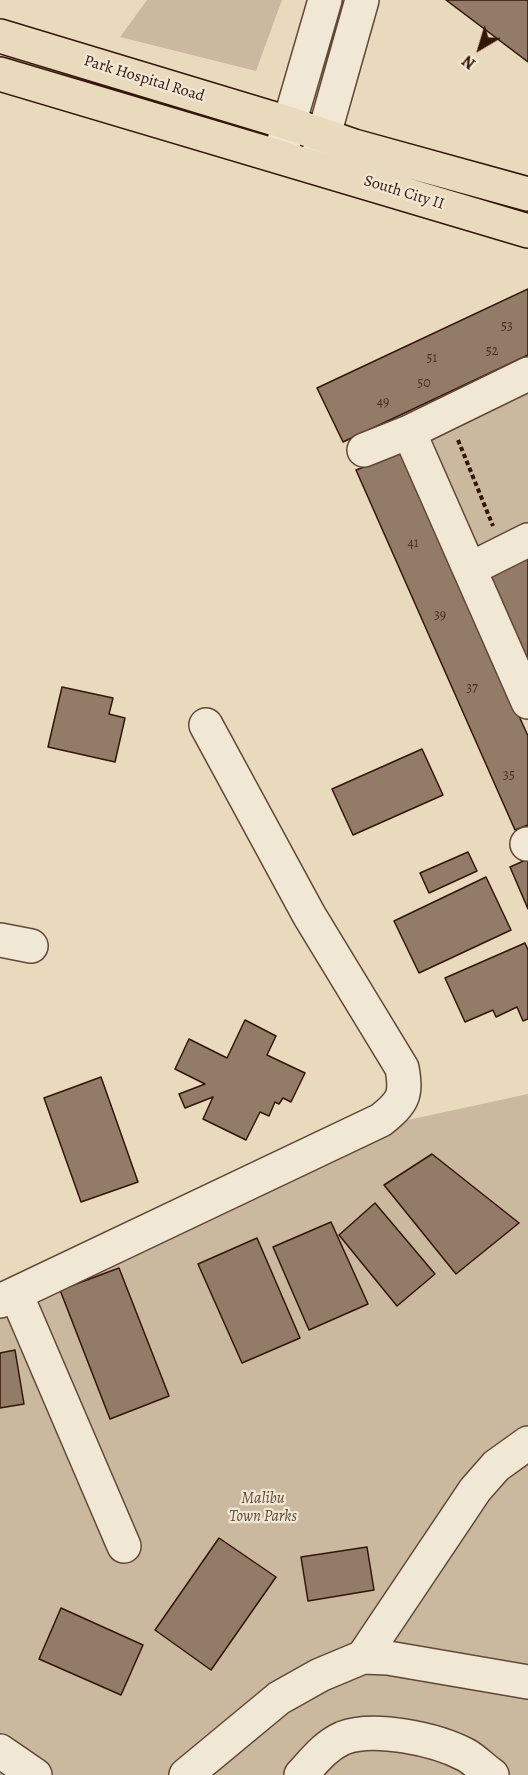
<!DOCTYPE html>
<style>
body{margin:0}
#map{position:relative;width:528px;height:1775px;overflow:hidden;background:#e9dabe;font-family:Alegreya,serif}
canvas{display:block}
.north{position:absolute;left:450px;top:18px;width:60px;height:60px;-webkit-text-stroke:4px #f1e7d5;paint-order:stroke;rotate:218deg;font-size:16px;font-weight:700;line-height:24px;text-align:center;color:#331609}
.north::after{content:'';display:block;margin:auto;width:21px;height:27px;background:#331609;clip-path:polygon(50% 0,100% 100%,50% 72%,0 100%)}
</style>
<div id="map">
<canvas width="528" height="1775"></canvas>
<div class="north">N</div>
</div>
<script>
const ctx = document.querySelector('canvas').getContext('2d');
ctx.lineJoin = 'round';
function paint(path, color) { ctx.fillStyle = color; ctx.fill(path, 'evenodd'); }
function stroke(path, color, width, dash) { ctx.strokeStyle = color; ctx.lineWidth = width; ctx.lineCap = dash ? 'butt' : 'round'; ctx.setLineDash(dash || []); ctx.stroke(path); }
function drawText(font, color, halo, rows, align = 'center') {
  ctx.font = font + ' Alegreya,serif'; ctx.lineWidth = 4.5; ctx.setLineDash([]); ctx.textBaseline = 'middle'; ctx.strokeStyle = halo; ctx.fillStyle = color; for (const [text, x, y, turn = 0] of rows) {
    ctx.save(); ctx.translate(x, y); ctx.rotate((+turn || 0) * Math.PI / 180); ctx.textAlign = isNaN(turn) ? turn : align; if (halo) ctx.strokeText(text, 0, 0); ctx.fillText(text, 0, 0); ctx.restore();
  }
}
const green = new Path2D(`
 M 147,0 L 282,0 L 256,71 L 120,37 Z
 M 528,393 L 528,525 L 475,549 L 426,440 Z
 M 528,1094 L 528,1775 L 0,1775 L 0,1297 L 380,1126 Z`);
const building = new Path2D(`
 M 446,0 L 528,0 L 528,62 Z
 M 528,289 L 528,355 L 343,442 L 317,388 Z
 M 401,453 L 528,736 L 528,825 L 515,830 L 356,470 Z
 M 528,556 L 528,677 L 482,576 Z
 M 62,687 L 113,698 L 109,714 L 125,718 L 115,762 L 48,747 Z
 M 422,749 L 443,795 L 353,835 L 332,789 Z
 M 468,852 L 477,871 L 429,893 L 420,873 Z
 M 528,859 L 528,909 L 510,867 Z
 M 486,877 L 511,930 L 419,973 L 394,921 Z
 M 525,943 L 528,950 L 528,1019 L 523,1021 L 517,1007 L 496,1017 L 493,1010 L 465,1022 L 445,978 Z
 M 245,1020 L 276,1036 L 267,1055 L 305,1073 L 291,1102 L 283,1098 L 279,1104 L 275,1102 L 269,1116 L 260,1112 L 246,1140 L 203,1119 L 213,1097 L 185,1108 L 179,1094 L 205,1084 L 175,1069 L 189,1039 L 227,1058 Z
 M 101,1077 L 138,1182 L 81,1202 L 44,1098 Z
 M 432,1154 L 519,1223 L 456,1274 L 384,1185 Z
 M 375,1203 L 435,1274 L 397,1306 L 339,1235 Z
 M 331,1222 L 368,1304 L 309,1330 L 273,1247 Z
 M 257,1238 L 300,1338 L 242,1363 L 198,1264 Z
 M 119,1268 L 169,1396 L 110,1419 L 60,1290 Z
 M 15,1350 L 24,1404 L 0,1408 L 0,1353 Z
 M 219,1538 L 276,1577 L 211,1670 L 155,1630 Z
 M 367,1547 L 374,1590 L 308,1601 L 301,1557 Z
 M 61,1608 L 143,1645 L 121,1695 L 39,1659 Z`);
const path = new Path2D(`
 M 458,440 L 493,526`);
const minor = new Path2D(`
 M 280,155 L 325,0
 M 316,163 L 362,0
 M 409,432 L 528,702
 M 364,450 L 409,432 L 528,374
 M 470,569 L 528,540
 M 527,844 L 528,844
 M 0,940 L 31,946
 M 16,1294 L 124,1546
 M 0,1301 L 381,1120 C 403,1102 407,1096 402,1068 L 309,915 L 206,725
 M 363,1657 L 475,1490 L 496,1466 L 528,1443
 M 0,1751 L 35,1775
 M 186,1775 L 279,1698 L 320,1675 L 363,1657 L 388,1658 L 528,1682
 M 301,1775 C 314,1761 325,1746 343,1738 C 374,1726 436,1739 466,1755 C 475,1760 483,1769 492,1775`);
const major = new Path2D(`
 M 0,36 L 288,123 L 354,146 L 528,194
 M 0,74 L 528,231`);
const numberNames = [
 ["53",507,327],
 ["52",492,352],
 ["51",432,359],
 ["50",424,384],
 ["49",383,403],
 ["41",413,544],
 ["39",440,616],
 ["37",472,689],
 ["35",509,776]
];
const streetNames = [
 ["Park Hospital Road",144,79,17],
 ["South City II",404,193,17]
];
const parkNames = [
 ["Malibu",263,1499],
 ["Town Parks",263,1517]
];
paint(green, '#cab99f');
paint(building, '#927c67');
stroke(building, '#331609', 1.5);
stroke(minor, '#604736', 36);
stroke(major, '#331609', 36);
stroke(path, '#331609', 4, [4.5, 3]);
stroke(minor, '#f1e7d5', 33);
stroke(major, '#e9dabe', 33);
drawText('14px', '#4b3020', null, numberNames);
drawText('16px', '#331609', '#f1e7d5', streetNames);
drawText('italic 16px', '#604736', '#f1e7d5', parkNames);
</script>
